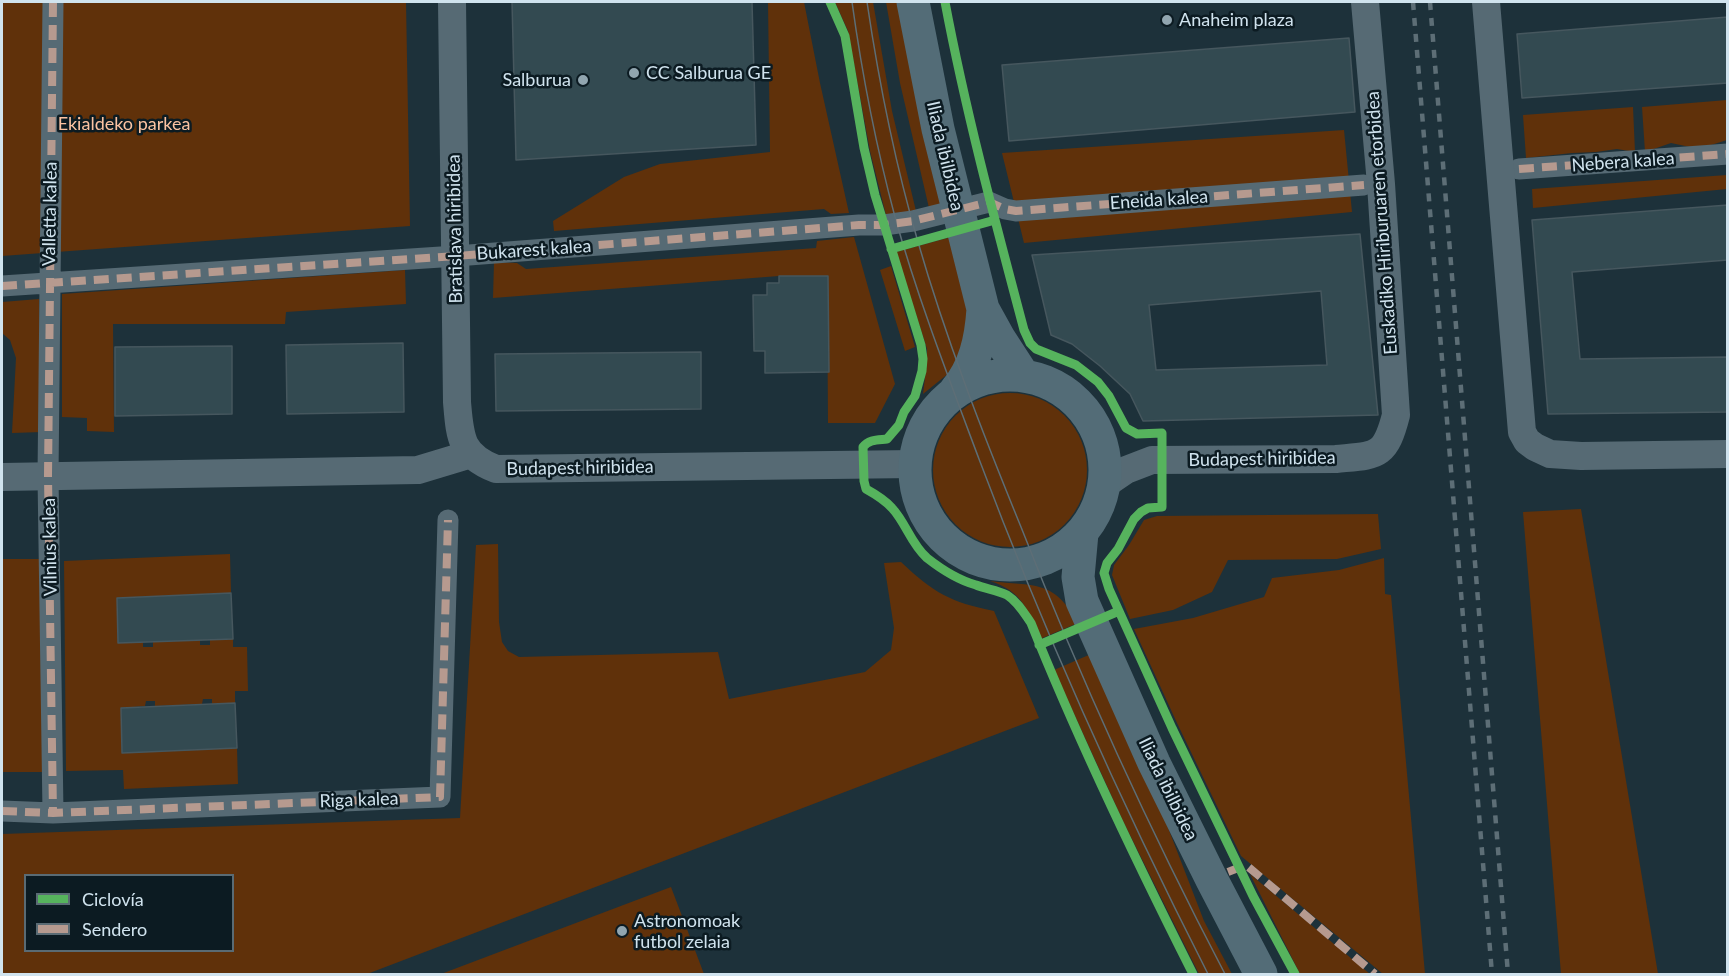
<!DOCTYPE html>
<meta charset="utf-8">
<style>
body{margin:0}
#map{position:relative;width:1729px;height:976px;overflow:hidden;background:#1d313a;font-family:Lato,sans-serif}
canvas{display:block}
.frame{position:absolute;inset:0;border:3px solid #d0e3ee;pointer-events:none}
.legend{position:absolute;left:24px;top:874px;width:210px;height:78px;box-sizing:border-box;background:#0c1b22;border:2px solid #5a6b74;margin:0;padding:8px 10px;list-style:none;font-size:18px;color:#d0e3ee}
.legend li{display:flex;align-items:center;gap:12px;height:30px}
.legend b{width:30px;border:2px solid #5a6b74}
</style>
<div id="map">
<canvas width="1729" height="976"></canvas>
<div class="frame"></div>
<ul class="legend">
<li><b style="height:8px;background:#56b35d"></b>Ciclovía</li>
<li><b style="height:8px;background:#b69a8f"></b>Sendero</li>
</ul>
</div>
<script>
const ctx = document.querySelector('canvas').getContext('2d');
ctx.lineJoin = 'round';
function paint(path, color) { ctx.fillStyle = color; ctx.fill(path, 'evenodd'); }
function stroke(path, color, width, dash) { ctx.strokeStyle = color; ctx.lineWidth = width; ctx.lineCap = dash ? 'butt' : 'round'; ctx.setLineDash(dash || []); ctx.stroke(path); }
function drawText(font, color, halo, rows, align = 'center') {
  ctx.font = font + ' Lato,sans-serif'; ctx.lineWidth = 5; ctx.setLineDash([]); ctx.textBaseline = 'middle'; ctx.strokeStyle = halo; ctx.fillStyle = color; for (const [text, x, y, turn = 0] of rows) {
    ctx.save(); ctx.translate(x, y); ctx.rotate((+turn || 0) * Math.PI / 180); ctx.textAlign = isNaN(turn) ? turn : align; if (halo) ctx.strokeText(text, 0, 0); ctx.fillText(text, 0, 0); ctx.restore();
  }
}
const green = new Path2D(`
 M 2,2 L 406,2 L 410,226 L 2,256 Z
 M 768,2 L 804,2 L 820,83 L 849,213 L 831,214 L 824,209 L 554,231 L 553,221 L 624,177 L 660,164 L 770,152 Z
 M 835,2 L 873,2 L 892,111 L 916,211 L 887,219 L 870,151 L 848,31 Z
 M 886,2 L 899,2 L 943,204 L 929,208 L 900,83 Z
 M 1727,100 L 1727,140 L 1711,145 L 1690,147 L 1671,143 L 1645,152 L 1642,107 Z
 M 1633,107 L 1635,152 L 1617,149 L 1596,152 L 1572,153 L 1526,158 L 1523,115 Z
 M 1344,130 L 1352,212 L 1024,243 L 1002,153 Z
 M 1727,175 L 1727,189 L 1533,208 L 1532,189 Z
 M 854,237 L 895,384 L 875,423 L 828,423 L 827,276 L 779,276 L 493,298 L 494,262 L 517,263 L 526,269 L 816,248 L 817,241 Z
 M 951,237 L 972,313 L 954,369 L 923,394 L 927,361 L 927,349 L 896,252 Z
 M 891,266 L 915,347 L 905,351 L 880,270 Z
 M 405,270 L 406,304 L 286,312 L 285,324 L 113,324 L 114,432 L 87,431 L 87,418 L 62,417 L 62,294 Z
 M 39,299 L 42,432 L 12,433 L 16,358 L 10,340 L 2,333 L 2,302 Z
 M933 470a77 77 0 1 1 154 0a77 77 0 1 1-154 0Z
 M 1581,509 L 1658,974 L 1561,974 L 1523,512 Z
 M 1378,514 L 1381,549 L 1337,559 L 1228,560 L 1212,592 L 1173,610 L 1130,619 L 1112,575 L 1114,565 L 1129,545 L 1144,520 L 1157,516 Z
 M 498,544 L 499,622 L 502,642 L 508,651 L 519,657 L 718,652 L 729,699 L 865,672 L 891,650 L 894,628 L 884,563 L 901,562 C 934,593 950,602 994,611 L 1039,718 L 367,974 L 2,974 L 2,834 L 460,818 L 476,545 ZM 26,876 L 232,876 L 232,950 L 26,950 Z
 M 230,554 L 231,593 L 117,598 L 118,642 L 143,642 L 143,647 L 153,647 L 153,641 L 200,639 L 200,645 L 210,645 L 210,639 L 233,639 L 233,647 L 247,647 L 248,691 L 235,691 L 235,703 L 212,704 L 212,699 L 203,699 L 202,704 L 155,706 L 155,701 L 146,701 L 145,706 L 121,708 L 122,752 L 237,748 L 238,784 L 124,789 L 123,770 L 66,771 L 64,561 Z
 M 1384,558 L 1385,594 L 1391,595 L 1425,974 L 1383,974 L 1241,856 L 1177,723 L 1134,629 L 1193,618 L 1264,597 L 1272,578 L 1339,570 Z
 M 2,559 L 43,559 L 47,772 L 2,772 Z
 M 990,581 C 1034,587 1053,578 1078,623 L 1040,639 C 1029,611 1022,591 990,581 Z
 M 1091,654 L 1155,794 L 1204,921 L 1232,974 L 1199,974 L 1123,821 L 1054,670 Z
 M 1250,874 L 1370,974 L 1300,974 Z
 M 671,887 L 704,974 L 441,974 Z`);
const building = new Path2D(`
 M 512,2 L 752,2 L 756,145 L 516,160 Z
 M 1728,17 L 1728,83 L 1522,98 L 1517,34 Z
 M 1349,38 L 1355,112 L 1009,141 L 1002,65 Z
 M 1728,205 L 1728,260 L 1572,272 L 1580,359 L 1728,357 L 1728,412 L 1548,414 L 1532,220 Z
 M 1360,234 L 1378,415 L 1143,421 L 1130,394 L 1100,366 L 1072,344 L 1051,335 L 1032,255 ZM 1321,291 L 1327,365 L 1156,370 L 1149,305 Z
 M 779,276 L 828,276 L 829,372 L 765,373 L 765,351 L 754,351 L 753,295 L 767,295 L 767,283 L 779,283 Z
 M 403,343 L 404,412 L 287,414 L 286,345 Z
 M 232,346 L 232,414 L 115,416 L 115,347 Z
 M 701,352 L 701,409 L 496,411 L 495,354 Z
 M 231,593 L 233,639 L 118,643 L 117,598 Z
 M 235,703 L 237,748 L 122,753 L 121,708 Z`);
const pedestrian = new Path2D(`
 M 53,2 L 48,476 L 53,813
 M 1519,169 L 1728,154
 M 2,286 L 456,256 L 859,225 L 884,225 L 913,221 L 989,202 L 1005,209 L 1016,211 L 1364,185
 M 2,811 L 53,813 L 440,797 L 448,520`);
const minor = new Path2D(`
 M 452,2 L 457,402 C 460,437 460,455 496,469 L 915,464
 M 1486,2 L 1522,432 L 1527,441 L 1535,447 L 1550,454 L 1581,456 L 1728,454
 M 2,477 L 418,470 L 471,454
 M 1104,485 L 1126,470 L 1152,460 L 1336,459 C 1377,455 1385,458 1396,415 L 1381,184 L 1365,2`);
const secondary = new Path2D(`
 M 913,2 L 938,129 L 983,309 L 999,338 L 1023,375
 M915 470a95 95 0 1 1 190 0a95 95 0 1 1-190 0Z
 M 955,391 C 975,368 981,339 983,309
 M 1082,533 L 1078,577 L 1082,601 L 1154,763 L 1212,880 L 1261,974`);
const tram = new Path2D(`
 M 852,2 C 862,74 876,146 895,217 C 918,299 949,379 979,459 C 1045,635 1123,807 1208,974
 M 867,2 C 879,83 895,163 918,242 C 946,339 983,434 1021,527 C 1081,680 1149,829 1225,974`);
const rail = new Path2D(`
 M 1413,2 L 1492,974
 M 1430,2 L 1508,974`);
const quiet = new Path2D(`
 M 53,2 L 48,476 L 53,813
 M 1519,169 L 1728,154
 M 2,286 L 456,256 L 859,225 L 884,225 L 913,221 L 989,202 L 1005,209 L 1016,211 L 1364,185
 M 2,811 L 53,813 L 440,797 L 448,520
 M 1228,872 L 1246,865 L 1375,974`);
const cycleway = new Path2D(`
 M 830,2 L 845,36 L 864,148 L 875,195 L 921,345 L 923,359 L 922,371 L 915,396 L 904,412 L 899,425 L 887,439 C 878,440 869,439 863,447 L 864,481 L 866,489 C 875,494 885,500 892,508 C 906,523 911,544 927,558 C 941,569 958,580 976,585 C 986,589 997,590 1007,595 C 1018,602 1024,613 1031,623 C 1079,743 1135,859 1193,974
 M 945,2 C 966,113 995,221 1024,330 L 1030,343 L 1036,349 L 1076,365 L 1098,382 L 1109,396 L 1126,428 L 1137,434 L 1162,433 L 1162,507 L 1148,508 L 1141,512 L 1134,519 L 1118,549 L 1107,563 L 1104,573 L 1109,589 L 1172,728 L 1253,896 L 1295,974
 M 891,249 L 995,220
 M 1039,645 L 1119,611`);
const markers = [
 [1167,20,6,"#91a5af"],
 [634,73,6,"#91a5af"],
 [583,80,6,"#91a5af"],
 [622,931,6,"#91a5af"]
];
const poiNames = [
 ["Anaheim plaza",1179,20],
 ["CC Salburua GE",646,73],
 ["Salburua",571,80,"right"],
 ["Astronomoak",634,921],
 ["futbol zelaia",634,942]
];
const parkNames = [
 ["Ekialdeko parkea",124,124]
];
const streetNames = [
 ["Iliada ibilbidea",945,156,77],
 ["Nebera kalea",1623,162,-4],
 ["Eneida kalea",1159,200,-4],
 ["Valletta kalea",50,214,-89],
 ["Euskadiko Hiriburuaren etorbidea",1382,223,-94],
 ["Bratislava hiribidea",455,229,-91],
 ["Bukarest kalea",534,250,-4],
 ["Budapest hiribidea",1262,459,-1],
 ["Budapest hiribidea",580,468,-1],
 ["Vilnius kalea",50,547,-91],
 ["Iliada ibilbidea",1168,789,64],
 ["Riga kalea",359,800,-2]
];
paint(green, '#60310a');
paint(building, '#334a51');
stroke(building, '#46575e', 1.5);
stroke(pedestrian, '#566a74', 21);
stroke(minor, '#566a74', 28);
stroke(secondary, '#536c77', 33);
stroke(tram, '#5d6e76', 1.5);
stroke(rail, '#5d6e76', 4.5, [8, 8]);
stroke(quiet, '#b69a8f', 8, [15, 8]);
stroke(cycleway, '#56b35d', 9);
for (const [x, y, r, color] of markers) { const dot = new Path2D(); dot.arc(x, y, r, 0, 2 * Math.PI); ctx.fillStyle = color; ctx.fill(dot); stroke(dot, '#0c1b22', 2); }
drawText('18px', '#d0e3ee', '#0c1b22', poiNames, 'left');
drawText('18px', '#fbc3a2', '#0c1b22', parkNames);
drawText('18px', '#d0e3ee', '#0c1b22', streetNames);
</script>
